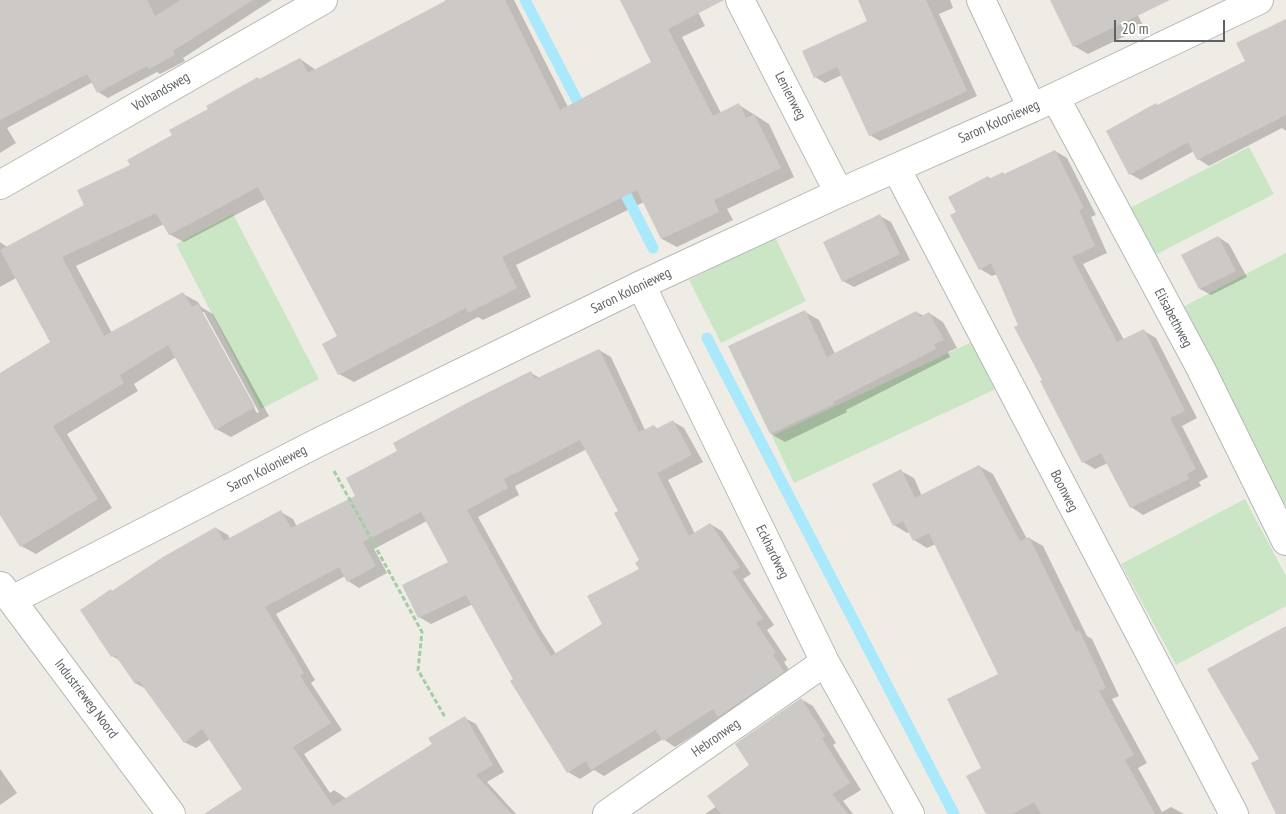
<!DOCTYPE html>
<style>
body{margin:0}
#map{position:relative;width:1286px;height:814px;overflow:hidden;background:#efece6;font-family:"PT Sans Narrow",sans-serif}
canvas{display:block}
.scale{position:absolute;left:1114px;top:20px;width:111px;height:22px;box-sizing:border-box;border:2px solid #5e6366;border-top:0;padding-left:6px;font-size:15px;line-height:18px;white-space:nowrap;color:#5e6366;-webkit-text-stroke:4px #fff;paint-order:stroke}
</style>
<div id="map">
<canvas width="1286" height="814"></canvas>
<div class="scale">20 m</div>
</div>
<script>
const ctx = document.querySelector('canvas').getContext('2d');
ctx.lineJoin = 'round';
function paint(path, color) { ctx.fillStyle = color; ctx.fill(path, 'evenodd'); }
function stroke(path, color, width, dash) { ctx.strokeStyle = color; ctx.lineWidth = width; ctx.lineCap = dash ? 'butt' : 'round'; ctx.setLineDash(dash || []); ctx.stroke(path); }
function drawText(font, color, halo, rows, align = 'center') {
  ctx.font = font + ' "PT Sans Narrow",sans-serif'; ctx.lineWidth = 5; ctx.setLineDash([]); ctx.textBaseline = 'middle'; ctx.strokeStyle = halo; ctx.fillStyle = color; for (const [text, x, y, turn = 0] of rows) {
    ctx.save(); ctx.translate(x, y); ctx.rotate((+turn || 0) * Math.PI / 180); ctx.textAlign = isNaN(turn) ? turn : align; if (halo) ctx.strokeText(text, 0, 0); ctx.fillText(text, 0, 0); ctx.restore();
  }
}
const green = new Path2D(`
 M 1249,147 L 1274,194 L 1149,258 L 1124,211 Z
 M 233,214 L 319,379 L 261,409 L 176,244 Z
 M 775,237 L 806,301 L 721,343 L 689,280 Z
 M 1286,253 L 1286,519 L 1181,308 Z
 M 976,340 L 998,388 L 794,483 L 772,436 Z
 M 1245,499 L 1286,576 L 1286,606 L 1176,665 L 1121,564 Z`);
const shadow = new Path2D(`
 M 0,0 L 272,0 L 183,58 L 185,61 L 160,74 L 157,72 L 108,98 L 98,92 L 93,82 L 7,128 L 16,143 L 0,153 Z
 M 445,0 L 514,0 L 568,107 L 653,63 L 629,0 L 692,0 L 705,26 L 682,37 L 721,113 L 739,105 L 769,124 L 794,177 L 727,209 L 733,220 L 677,247 L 662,239 L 644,202 L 516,265 L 531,297 L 483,320 L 478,317 L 354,382 L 339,374 L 338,337 L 266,199 L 184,242 L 169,234 L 164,224 L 76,266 L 112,333 L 183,294 L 198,302 L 201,307 L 213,314 L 269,416 L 231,437 L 216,429 L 176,357 L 134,384 L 138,391 L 67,434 L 112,508 L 36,554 L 21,546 L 0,512 L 0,374 L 52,343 L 16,278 L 0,287 L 0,242 L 7,247 L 85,206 L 132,166 L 174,136 L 260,80 L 300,59 L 316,70 L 446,2 ZM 201,312 L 204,312 L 259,412 L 257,413 Z
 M 859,0 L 950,0 L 953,8 L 939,14 L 977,96 L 880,141 L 870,135 L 842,75 L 825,83 L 815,77 L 869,22 Z
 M 1063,0 L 1152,0 L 1134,8 L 1144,27 L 1088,54 L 1074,46 Z
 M 1286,21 L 1286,131 L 1282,128 L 1209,166 L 1198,159 L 1194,151 L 1141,180 L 1130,174 L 1156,105 L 1159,106 L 1246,62 Z
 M 1055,151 L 1067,158 L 1096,215 L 1091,217 L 1107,253 L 1083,264 L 1124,340 L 1144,331 L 1156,338 L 1197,418 L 1182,426 L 1208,477 L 1199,482 L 1201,486 L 1143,515 L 1131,507 L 1108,463 L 1095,469 L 1083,462 L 1044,380 L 997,274 L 992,276 L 980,269 L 958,212 L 988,177 L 992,179 L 1006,175 Z
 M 880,216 L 891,222 L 910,260 L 854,287 L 843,281 Z
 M 1218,237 L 1229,244 L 1247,277 L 1211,295 L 1200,289 L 1183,256 Z
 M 805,312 L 819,320 L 835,354 L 916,312 L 924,316 L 929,313 L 943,322 L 957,348 L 948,352 L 950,357 L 846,410 L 847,412 L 785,442 L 771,434 Z
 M 599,350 L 611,357 L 645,430 L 654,426 L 658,429 L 672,421 L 684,428 L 703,462 L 668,480 L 695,534 L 710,524 L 722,531 L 751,574 L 743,579 L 774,625 L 767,630 L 787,660 L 784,662 L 795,679 L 731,723 L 721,718 L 675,747 L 663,739 L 604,776 L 594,770 L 580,779 L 568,772 L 473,604 L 431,624 L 419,617 L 450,562 L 427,521 L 374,549 L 387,573 L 359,588 L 348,581 L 345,576 L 276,614 L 315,680 L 311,683 L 342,730 L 304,754 L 330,793 L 334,790 L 347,799 L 433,745 L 465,718 L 476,724 L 504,772 L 487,782 L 516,814 L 242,814 L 243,790 L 210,739 L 196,748 L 184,742 L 146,689 L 135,683 L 121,661 L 112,656 L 112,592 L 216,528 L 228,535 L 230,539 L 281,512 L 293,519 L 297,527 L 357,496 L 399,451 L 531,373 L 540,378 ZM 587,449 L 620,512 L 641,561 L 641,569 L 604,625 L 556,654 L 540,629 L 478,517 L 519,495 L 515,486 Z
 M 979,466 L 993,474 L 1027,539 L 1029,538 L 1043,546 L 1087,636 L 1092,639 L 1119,696 L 1112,699 L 1147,763 L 1138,768 L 1162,812 L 1171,807 L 1184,814 L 987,814 L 983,768 L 1000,675 L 936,544 L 927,548 L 914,540 L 910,532 L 907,533 L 894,525 L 901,471 L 914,478 L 922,496 Z
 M 801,699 L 813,706 L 836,743 L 833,745 L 861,790 L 843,801 L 853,814 L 705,814 L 717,806 L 750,766 Z
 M 0,769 L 17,793 L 0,805 Z`);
const stream = new Path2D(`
 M 525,0 L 584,114
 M 619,181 L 653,248
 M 707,338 L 954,814`);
const building = new Path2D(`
 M 0,0 L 147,0 L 155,16 L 181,0 L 253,0 L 173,51 L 175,55 L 149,69 L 147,66 L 97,93 L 87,74 L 0,120 Z
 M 447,0 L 505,0 L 560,110 L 651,62 L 620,0 L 724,0 L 668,29 L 713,116 L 739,103 L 746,118 L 754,114 L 781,168 L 714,200 L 719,212 L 661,239 L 637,190 L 502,257 L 517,288 L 468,313 L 466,308 L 338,375 L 322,344 L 337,336 L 258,187 L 169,235 L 156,213 L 62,257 L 104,336 L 183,292 L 192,307 L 198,304 L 255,407 L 215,430 L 168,345 L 120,375 L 124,383 L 53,426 L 98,499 L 20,547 L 0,515 L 0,373 L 50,342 L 0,250 L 84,205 L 77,190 L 130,165 L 127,160 L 172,135 L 169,130 L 208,109 L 206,106 L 258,77 L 259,79 L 300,58 L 308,73 Z
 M 858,0 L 926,0 L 967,91 L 869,136 L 837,67 L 814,78 L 802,51 L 867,21 Z
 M 1050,0 L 1170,0 L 1073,47 Z
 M 1286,19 L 1286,115 L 1197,160 L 1188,142 L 1129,175 L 1106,131 L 1156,103 L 1157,105 L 1245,61 L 1236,43 Z
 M 1055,150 L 1084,208 L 1079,210 L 1095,246 L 1072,257 L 1117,342 L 1144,329 L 1185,411 L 1170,418 L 1196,469 L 1187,474 L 1189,479 L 1130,508 L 1101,453 L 1082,463 L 1040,381 L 1042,380 L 1014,327 L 1018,325 L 991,263 L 979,270 L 950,215 L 956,212 L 948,197 L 988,176 L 989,179 L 1003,172 L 1004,174 Z
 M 880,214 L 900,254 L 842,282 L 823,242 Z
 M 1218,236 L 1236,271 L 1199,289 L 1181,255 Z
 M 805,310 L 827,357 L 916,311 L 920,317 L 929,312 L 944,340 L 934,344 L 936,349 L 833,402 L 834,404 L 770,434 L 728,346 Z
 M 599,349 L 639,432 L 654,425 L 656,429 L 673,420 L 692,455 L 657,473 L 689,536 L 710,523 L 740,567 L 732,572 L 763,618 L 756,623 L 776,653 L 773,655 L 784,672 L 718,717 L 713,709 L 663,741 L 655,730 L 591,770 L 586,761 L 567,773 L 510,681 L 513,679 L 466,595 L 418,618 L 402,585 L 448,562 L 421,512 L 363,542 L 376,566 L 347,582 L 339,567 L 265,607 L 304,673 L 300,676 L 331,723 L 293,747 L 333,806 L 432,744 L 428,738 L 465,716 L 493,765 L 476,775 L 512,814 L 204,814 L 242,789 L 202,729 L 184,743 L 139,681 L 135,684 L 115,655 L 111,657 L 80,610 L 111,589 L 112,591 L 163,557 L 216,527 L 224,541 L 281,510 L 291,528 L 355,496 L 346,478 L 397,451 L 393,443 L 463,405 L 531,371 L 535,379 ZM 580,440 L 618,511 L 614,513 L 639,560 L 635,563 L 639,569 L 587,596 L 602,624 L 551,656 L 529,621 L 467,510 L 508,488 L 504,479 Z
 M 979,465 L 1020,541 L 1029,537 L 1076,632 L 1079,630 L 1106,688 L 1099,691 L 1134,755 L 1125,760 L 1155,814 L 1041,814 L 1034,802 L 1012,814 L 986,814 L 966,776 L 981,768 L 947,699 L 998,674 L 929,533 L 913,541 L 903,521 L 893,526 L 872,484 L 901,469 L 915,498 Z
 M 1286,626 L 1286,814 L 1276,814 L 1251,763 L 1259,759 L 1207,669 Z
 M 801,698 L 825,736 L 822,738 L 850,783 L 832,794 L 848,814 L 721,814 L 707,796 L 749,765 L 735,744 Z`);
const path = new Path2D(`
 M 334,471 L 422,632 L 418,670 L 445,717`);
const street = new Path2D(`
 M 740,0 L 839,193
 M 981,0 L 1032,108
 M 1055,97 L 1201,369 L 1286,541
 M 896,168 L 1234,814
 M 0,185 L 323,0
 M 641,285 L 825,662 L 910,814
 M 1,586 L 171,814
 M 12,600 L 319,442 L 641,285 L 839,193 L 1032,108 L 1259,0
 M 607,814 L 825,662`);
const streetNames = [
 ["Volhandsweg",161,92,-30],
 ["Lenienweg",790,96,63],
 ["Saron Kolonieweg",999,122,-24],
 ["Saron Kolonieweg",631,291,-26],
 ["Elisabethweg",1173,318,62],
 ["Saron Kolonieweg",267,469,-27],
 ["Boonweg",1064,491,63],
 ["Eckhardweg",772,552,64],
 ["Industrieweg Noord",86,699,53],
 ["Hebronweg",716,738,-35]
];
paint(green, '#cbe6c4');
paint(shadow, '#0003');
stroke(stream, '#aae8fc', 11);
paint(building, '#cdc9c6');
stroke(street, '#b4b8ba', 30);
stroke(path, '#a2cea5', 3, [5, 2.5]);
stroke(street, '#fff', 28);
drawText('14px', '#5e6366', '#fff', streetNames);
</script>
